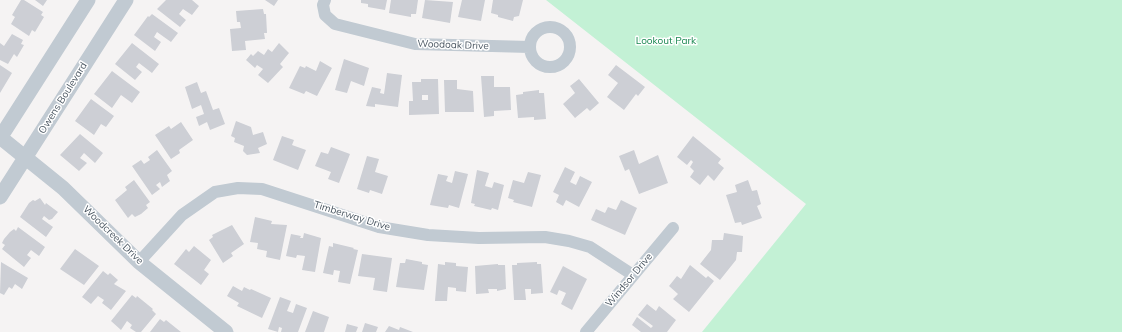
<!DOCTYPE html>
<style>
body{margin:0}
canvas{display:block;background:#f5f3f3}
</style>
<canvas width="1122" height="332"></canvas>
<script>
const ctx = document.querySelector('canvas').getContext('2d');
ctx.lineJoin = 'round';
function paint(path, color) { ctx.fillStyle = color; ctx.fill(path, 'evenodd'); }
function stroke(path, color, width, dash) { ctx.strokeStyle = color; ctx.lineWidth = width; ctx.lineCap = dash ? 'butt' : 'round'; ctx.setLineDash(dash || []); ctx.stroke(path); }
function drawText(font, color, halo, rows, align = 'center') {
  ctx.font = font + ' Mulish,sans-serif'; ctx.lineWidth = 3; ctx.setLineDash([]); ctx.textBaseline = 'middle'; ctx.strokeStyle = halo; ctx.fillStyle = color; for (const [text, x, y, turn = 0] of rows) {
    ctx.save(); ctx.translate(x, y); ctx.rotate((+turn || 0) * Math.PI / 180); ctx.textAlign = isNaN(turn) ? turn : align; if (halo) ctx.strokeText(text, 0, 0); ctx.fillText(text, 0, 0); ctx.restore();
  }
}
const green = new Path2D(`
 M 546,0 L 1122,0 L 1122,332 L 702,332 L 806,204 Z`);
const building = new Path2D(`
 M 21,0 L 24,0 L 43,12 L 41,15 L 44,17 L 35,32 L 32,30 L 29,36 L 11,24 L 15,17 L 12,15 Z
 M 35,0 L 47,0 L 43,6 Z
 M 166,0 L 192,0 L 199,6 L 192,15 L 183,9 L 179,14 L 186,20 L 180,27 L 157,9 Z
 M 265,0 L 278,0 L 274,6 Z
 M 361,0 L 387,0 L 385,10 L 368,7 L 368,4 L 361,3 Z
 M 391,0 L 418,0 L 416,14 L 411,14 L 411,17 L 389,13 Z
 M 425,0 L 453,2 L 450,23 L 422,18 Z
 M 462,0 L 485,0 L 481,21 L 458,17 Z
 M 493,0 L 523,0 L 519,16 L 514,17 L 513,21 L 498,17 L 498,15 L 491,13 Z
 M 263,9 L 264,14 L 266,14 L 267,33 L 264,33 L 265,39 L 245,41 L 246,50 L 232,51 L 230,29 L 241,28 L 240,22 L 237,22 L 236,11 Z
 M 152,14 L 178,33 L 171,42 L 157,32 L 154,37 L 161,42 L 155,51 L 134,35 L 148,16 L 149,17 Z
 M 12,34 L 23,40 L 21,44 L 24,45 L 17,57 L 14,54 L 8,64 L 0,60 L 0,43 L 4,46 Z
 M 132,43 L 159,64 L 152,73 L 139,63 L 136,67 L 142,72 L 135,80 L 115,64 Z
 M 279,43 L 289,53 L 280,64 L 283,67 L 268,83 L 258,75 L 263,69 L 257,65 L 255,68 L 246,60 L 251,54 L 253,56 L 258,51 L 264,55 L 268,49 L 272,52 Z
 M 344,59 L 369,68 L 364,86 L 351,81 L 347,93 L 335,90 Z
 M 320,61 L 332,68 L 317,96 L 306,91 L 304,94 L 289,88 L 300,66 L 305,68 L 306,66 L 316,71 Z
 M 0,65 L 12,73 L 0,93 Z
 M 616,65 L 645,87 L 638,96 L 636,94 L 624,110 L 607,97 L 618,83 L 608,75 Z
 M 112,71 L 140,92 L 132,103 L 121,95 L 112,108 L 94,94 Z
 M 387,73 L 402,75 L 398,107 L 375,104 L 375,107 L 366,106 L 372,87 L 381,89 L 380,93 L 384,94 Z
 M 481,76 L 494,76 L 494,87 L 510,87 L 511,110 L 494,111 L 494,116 L 484,117 Z
 M 421,79 L 438,79 L 439,114 L 409,115 L 409,101 L 413,101 L 412,82 L 421,82 ZM 422,95 L 428,95 L 428,100 L 422,100 Z
 M 579,79 L 599,103 L 590,111 L 587,108 L 575,118 L 563,104 L 575,93 L 570,86 Z
 M 444,80 L 457,80 L 457,89 L 473,91 L 474,112 L 445,112 Z
 M 197,82 L 201,93 L 206,91 L 213,110 L 219,108 L 225,124 L 210,130 L 207,122 L 199,126 L 196,117 L 204,114 L 201,105 L 192,109 L 185,87 Z
 M 539,90 L 539,93 L 544,93 L 546,119 L 534,120 L 534,117 L 518,118 L 516,95 L 523,94 L 523,92 Z
 M 91,99 L 114,116 L 106,127 L 101,124 L 94,135 L 75,121 Z
 M 236,121 L 251,127 L 253,135 L 263,132 L 267,144 L 258,148 L 260,153 L 247,155 L 243,151 L 244,146 L 234,142 L 235,138 L 231,136 Z
 M 181,122 L 193,140 L 179,150 L 180,153 L 171,159 L 155,135 L 169,126 L 171,129 Z
 M 80,134 L 103,153 L 95,163 L 84,153 L 80,158 L 87,163 L 79,171 L 60,155 Z
 M 282,136 L 294,140 L 292,145 L 306,150 L 298,170 L 273,160 Z
 M 693,136 L 721,159 L 718,163 L 724,168 L 714,181 L 708,175 L 700,185 L 690,177 L 694,171 L 690,167 L 693,162 L 691,160 L 687,165 L 677,157 Z
 M 331,147 L 350,154 L 339,183 L 328,179 L 331,172 L 315,166 L 321,152 L 328,154 Z
 M 157,150 L 172,171 L 167,175 L 170,181 L 162,187 L 160,182 L 156,185 L 160,189 L 152,195 L 132,166 L 141,160 L 144,164 L 150,160 L 148,157 Z
 M 634,150 L 639,164 L 658,155 L 668,183 L 639,194 L 629,169 L 625,171 L 619,156 Z
 M 367,156 L 379,159 L 375,172 L 388,176 L 382,194 L 370,190 L 369,193 L 357,189 Z
 M 565,167 L 575,172 L 570,182 L 576,185 L 580,176 L 592,182 L 579,207 L 566,200 L 563,206 L 556,202 L 559,195 L 553,192 Z
 M 477,170 L 489,173 L 485,186 L 492,188 L 494,182 L 504,185 L 498,210 L 492,208 L 491,210 L 474,206 L 475,204 L 471,203 Z
 M 455,171 L 468,174 L 459,208 L 449,205 L 448,208 L 430,205 L 438,174 L 448,176 L 446,181 L 452,183 Z
 M 528,172 L 541,175 L 532,207 L 513,202 L 514,200 L 508,198 L 513,180 L 524,183 Z
 M 134,180 L 150,202 L 146,205 L 148,208 L 141,214 L 135,217 L 132,214 L 128,218 L 115,200 L 127,190 L 125,187 Z
 M 748,180 L 752,191 L 757,190 L 761,204 L 757,206 L 762,218 L 742,225 L 741,222 L 735,223 L 726,195 L 737,192 L 735,185 Z
 M 40,198 L 45,205 L 46,203 L 58,212 L 52,219 L 49,220 L 44,216 L 42,219 L 53,227 L 46,237 L 20,217 L 29,203 L 33,200 L 35,201 Z
 M 621,200 L 637,208 L 625,235 L 591,220 L 596,209 L 605,213 L 608,207 L 616,210 Z
 M 255,217 L 272,221 L 271,224 L 287,225 L 280,260 L 266,257 L 267,251 L 257,249 L 258,243 L 250,242 Z
 M 232,225 L 244,244 L 231,253 L 233,256 L 223,263 L 209,240 L 213,237 L 212,235 Z
 M 18,227 L 45,247 L 39,256 L 31,250 L 27,255 L 31,258 L 24,267 L 2,249 L 5,245 L 2,243 L 4,239 L 10,232 L 14,229 L 16,231 Z
 M 304,233 L 321,238 L 315,272 L 302,270 L 305,256 L 297,255 L 296,258 L 286,256 L 291,234 L 301,236 L 300,238 L 303,238 Z
 M 724,233 L 743,236 L 742,252 L 737,252 L 736,260 L 720,280 L 700,264 L 711,250 L 712,240 L 723,240 Z
 M 333,243 L 354,248 L 353,249 L 358,250 L 350,284 L 338,282 L 340,271 L 334,270 L 333,275 L 323,273 L 329,246 L 333,247 Z
 M 194,246 L 211,260 L 204,270 L 209,274 L 201,285 L 174,264 L 186,249 L 189,252 Z
 M 75,249 L 99,266 L 84,285 L 60,269 Z
 M 362,254 L 392,258 L 387,292 L 373,290 L 375,278 L 358,276 Z
 M 406,259 L 422,262 L 422,264 L 428,265 L 424,290 L 396,287 L 400,263 L 405,263 Z
 M 1,262 L 28,278 L 22,289 L 15,284 L 12,289 L 9,287 L 4,295 L 0,293 Z
 M 445,262 L 456,263 L 456,266 L 468,267 L 466,292 L 456,291 L 456,288 L 448,287 L 447,301 L 435,301 L 438,264 L 445,265 Z
 M 537,262 L 537,264 L 541,264 L 543,293 L 531,294 L 531,289 L 525,289 L 526,300 L 514,300 L 512,265 L 517,265 L 517,263 Z
 M 498,264 L 498,265 L 505,265 L 506,289 L 497,291 L 497,289 L 488,289 L 489,293 L 476,294 L 475,266 Z
 M 690,265 L 706,278 L 708,276 L 714,281 L 689,312 L 673,299 L 678,294 L 669,286 L 677,276 L 681,279 Z
 M 563,266 L 587,279 L 572,310 L 561,304 L 566,293 L 559,290 L 557,295 L 550,292 Z
 M 103,271 L 108,275 L 110,273 L 118,280 L 114,284 L 126,291 L 111,310 L 102,303 L 104,300 L 98,296 L 91,304 L 82,297 Z
 M 233,286 L 242,291 L 244,287 L 250,290 L 251,289 L 271,298 L 262,318 L 237,306 L 239,303 L 227,296 Z
 M 132,295 L 136,298 L 137,296 L 153,309 L 152,310 L 156,314 L 141,332 L 136,332 L 130,328 L 132,325 L 127,321 L 121,330 L 111,321 Z
 M 280,297 L 291,301 L 287,311 L 293,313 L 296,304 L 307,308 L 298,332 L 281,332 L 282,328 L 279,327 L 278,332 L 268,329 Z
 M 647,304 L 656,311 L 659,306 L 676,320 L 667,332 L 641,332 L 632,325 L 637,317 L 651,328 L 653,326 L 638,315 Z
 M 313,311 L 329,317 L 324,332 L 305,332 Z
 M 160,319 L 164,322 L 166,320 L 181,332 L 150,332 Z
 M 365,323 L 378,327 L 376,332 L 362,332 Z
 M 347,324 L 358,327 L 356,332 L 345,332 Z
 M 389,326 L 399,330 L 400,327 L 413,332 L 385,332 Z`);
const minor = new Path2D(`
 M 325,0 L 323,5 L 325,15 L 335,24 L 415,44 L 530,47
 M530 47a20 20 0 1 1 40 0a20 20 0 1 1-40 0Z
 M 139,262 L 182,215 L 215,192 L 238,188 L 262,189 L 379,227 L 428,235 L 479,238 L 545,237 L 569,241 L 590,247 L 633,275
 M 586,332 L 673,228`);
const tertiary = new Path2D(`
 M 0,137 L 63,188 L 139,262 L 226,332
 M 0,138 L 88,0
 M 0,197 L 126,0`);
const parkNames = [
 ["Lookout Park",666,41]
];
const streetNames = [
 ["Woodoak Drive",453,45,2],
 ["Owens Boulevard",63,98,-58],
 ["Timberway Drive",352,216,17],
 ["Woodcreek Drive",113,235,44],
 ["Windsor Drive",629,280,-50]
];
paint(green, '#c3f1d5');
paint(building, '#cdcfd5');
stroke(minor, '#c1cad2', 12);
stroke(tertiary, '#c1cad2', 15);
drawText('10px', '#17864f', '#fff', parkNames);
drawText('10px', '#4a5661', '#fff', streetNames);
</script>
